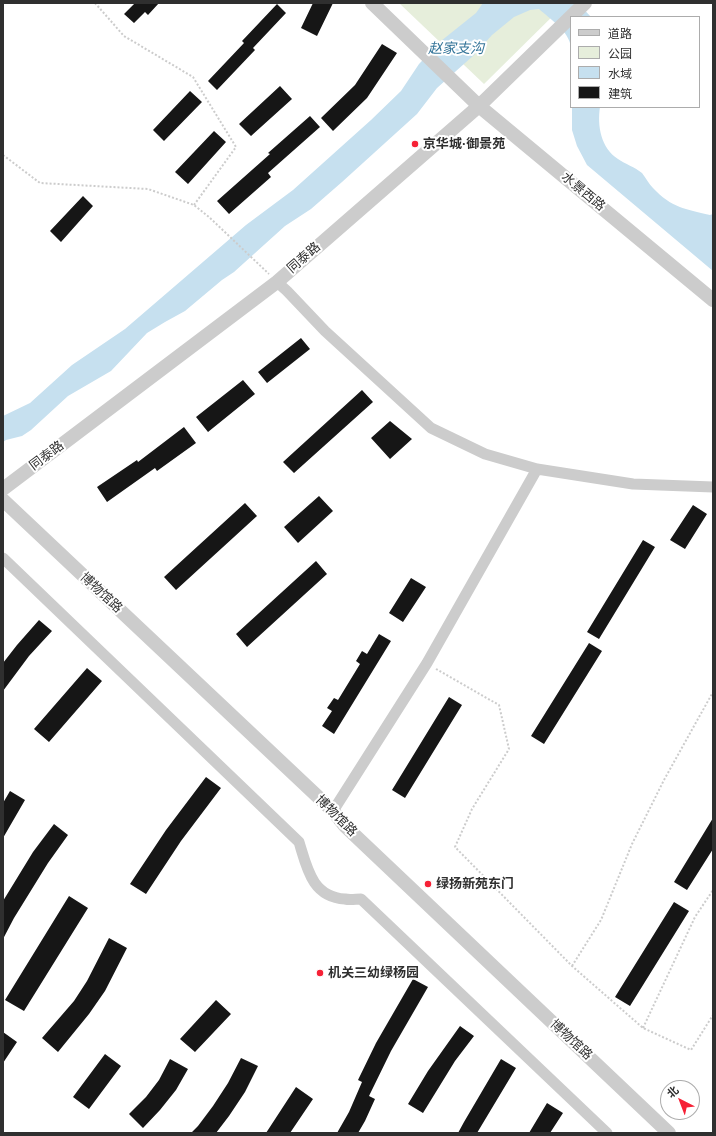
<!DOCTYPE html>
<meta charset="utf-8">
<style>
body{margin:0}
#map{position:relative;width:716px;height:1136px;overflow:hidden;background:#fff;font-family:Arial,"Noto Sans SC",sans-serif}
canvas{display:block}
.frame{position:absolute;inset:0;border:4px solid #2f2f2f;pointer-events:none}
.legend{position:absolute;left:570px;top:16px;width:130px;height:92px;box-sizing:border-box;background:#fff;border:1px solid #acacac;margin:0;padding:5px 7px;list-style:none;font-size:12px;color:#2f2f2f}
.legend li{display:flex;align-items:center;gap:8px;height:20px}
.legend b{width:20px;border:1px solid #acacac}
.north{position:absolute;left:660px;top:1080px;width:40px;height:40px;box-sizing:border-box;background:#fff;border:1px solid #acacac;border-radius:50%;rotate:318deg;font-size:11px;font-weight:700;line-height:16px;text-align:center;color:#2f2f2f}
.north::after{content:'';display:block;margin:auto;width:14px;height:18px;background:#f62136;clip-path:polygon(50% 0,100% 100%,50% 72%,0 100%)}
</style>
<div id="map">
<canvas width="716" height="1136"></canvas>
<div class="frame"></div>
<ul class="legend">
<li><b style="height:5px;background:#ccc"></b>道路</li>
<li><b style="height:11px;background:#e6eedb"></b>公园</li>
<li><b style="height:11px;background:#c6e0ef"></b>水域</li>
<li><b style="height:11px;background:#161616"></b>建筑</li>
</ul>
<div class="north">北</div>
</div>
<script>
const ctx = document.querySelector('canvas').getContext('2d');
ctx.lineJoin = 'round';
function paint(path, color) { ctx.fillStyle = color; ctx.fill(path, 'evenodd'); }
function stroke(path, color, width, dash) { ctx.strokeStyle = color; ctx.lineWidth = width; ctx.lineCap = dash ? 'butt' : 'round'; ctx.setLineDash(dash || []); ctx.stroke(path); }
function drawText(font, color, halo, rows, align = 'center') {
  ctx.font = font + ' Arial,"Noto Sans SC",sans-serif'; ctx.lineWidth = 4; ctx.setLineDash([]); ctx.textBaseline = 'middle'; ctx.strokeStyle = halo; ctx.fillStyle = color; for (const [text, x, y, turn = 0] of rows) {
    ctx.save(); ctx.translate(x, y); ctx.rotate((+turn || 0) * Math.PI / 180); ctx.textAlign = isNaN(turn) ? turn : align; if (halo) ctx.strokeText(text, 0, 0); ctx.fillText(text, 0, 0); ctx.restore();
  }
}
const green = new Path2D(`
 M 399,3 L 566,3 L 484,84 Z`);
const water = new Path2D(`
 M 483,3 L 578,3 L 591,17 L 571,17 L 571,47 C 569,31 550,19 539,9 L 530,10 L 514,17 L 492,35 L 474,55 L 437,88 L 417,114 L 342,182 L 311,209 L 285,226 L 234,272 L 222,280 L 185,311 L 165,322 L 147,333 L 111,371 L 68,396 L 31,430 L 22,436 L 6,440 L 3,442 L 3,416 L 30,403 L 72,365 L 125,329 L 246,225 L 293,190 L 371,120 L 401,91 L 419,64 L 441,41 L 476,13 Z
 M 572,107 L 600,107 C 597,126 601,148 618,159 C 625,164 635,167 642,173 C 646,178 649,184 653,188 C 672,208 685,209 710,215 L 713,214 L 713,271 L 587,165 L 577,146 L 572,130 Z`);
const building = new Path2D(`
 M 135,3 L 159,3 L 148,15 L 145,12 L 134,23 L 124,14 Z
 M 313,3 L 333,3 L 317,36 L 301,28 Z
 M 277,4 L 286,13 L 253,48 L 255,50 L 217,90 L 208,81 L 244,43 L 242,41 Z
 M 382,44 L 397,53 L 367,98 L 333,131 L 321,118 L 355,85 Z
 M 280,86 L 292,99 L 251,136 L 239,124 Z
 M 190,91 L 202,102 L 164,141 L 153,130 Z
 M 310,116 L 320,127 L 268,173 L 271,177 L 229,214 L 217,201 L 270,154 L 268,153 Z
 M 214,131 L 226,142 L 188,184 L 175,172 Z
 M 83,196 L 93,206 L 61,242 L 50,231 Z
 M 301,338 L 310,349 L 267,383 L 258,372 Z
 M 243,380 L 255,394 L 208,432 L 196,417 Z
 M 362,390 L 373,402 L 294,473 L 283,462 Z
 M 390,421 L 412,439 L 390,459 L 371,438 Z
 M 184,427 L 196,443 L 157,471 L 155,468 L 107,502 L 97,487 L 137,460 L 138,462 Z
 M 319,496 L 333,511 L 298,543 L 284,527 Z
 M 245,503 L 257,516 L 176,590 L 164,577 Z
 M 693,505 L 707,514 L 685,549 L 670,540 Z
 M 643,540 L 655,547 L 599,639 L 587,632 Z
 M 316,561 L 327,574 L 247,647 L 236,634 Z
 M 411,578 L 426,587 L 403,622 L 389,613 Z
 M 39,620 L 52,631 L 29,656 L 3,691 L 3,663 L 17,645 Z
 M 379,634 L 391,641 L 334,734 L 322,726 L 332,711 L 327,708 L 334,698 L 338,700 L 360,664 L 356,661 L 362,651 L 367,654 Z
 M 589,643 L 602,651 L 544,744 L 531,736 Z
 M 87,668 L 102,681 L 49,742 L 34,729 Z
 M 449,697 L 462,705 L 405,798 L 392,790 Z
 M 206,777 L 221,788 L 181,841 L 146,894 L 130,884 L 166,830 Z
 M 10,791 L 25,800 L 3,838 L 3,803 Z
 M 713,818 L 713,849 L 687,890 L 674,882 Z
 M 54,824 L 68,835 L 48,863 L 14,918 L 3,939 L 3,901 L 33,852 Z
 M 69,896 L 88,908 L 24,1011 L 5,1000 Z
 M 674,902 L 689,911 L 630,1006 L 615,997 Z
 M 109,938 L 127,948 L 105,991 L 89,1014 L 58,1052 L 42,1038 L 74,1001 L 87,981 Z
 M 413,979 L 428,987 L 391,1051 L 369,1096 L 375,1099 L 365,1121 L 358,1133 L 337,1133 L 349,1112 L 362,1082 L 358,1080 L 376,1043 Z
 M 216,1000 L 231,1014 L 195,1052 L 180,1039 Z
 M 460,1026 L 474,1036 L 455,1061 L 423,1113 L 408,1104 L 428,1071 Z
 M 3,1032 L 17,1042 L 3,1063 Z
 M 105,1054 L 121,1066 L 89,1109 L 73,1097 Z
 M 241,1058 L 258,1066 L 245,1092 L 229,1116 L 216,1133 L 191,1133 L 198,1126 L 213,1106 L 228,1083 Z
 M 170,1059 L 188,1069 L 176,1090 L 160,1110 L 143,1128 L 129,1114 L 146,1097 L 159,1080 Z
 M 501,1059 L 516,1068 L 477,1133 L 458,1133 L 464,1122 Z
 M 296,1087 L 313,1099 L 290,1133 L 266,1133 Z
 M 547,1103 L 563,1113 L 550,1133 L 529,1133 Z`);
const path = new Path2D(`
 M 95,3 L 124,36 L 193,77 L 236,147 L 194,205
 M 3,155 L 40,183 L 148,189 L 194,205 L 209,217 L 269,274
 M 436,669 L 499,705 L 509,749 L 472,809 L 455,847 L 572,966 L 643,1028 L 691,1050 L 713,1015
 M 572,966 L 601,920 L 632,844 L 664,780 L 713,692
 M 643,1028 L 695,917 L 713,890`);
const minor = new Path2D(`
 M 277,282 L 287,291 L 325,331 L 431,428 L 485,454 L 537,469 L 633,484 L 713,487
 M 3,558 L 299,842 C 307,868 312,897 345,899 C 350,900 356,899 361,899 L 607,1133
 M 333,811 L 427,663 L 537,469`);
const tertiary = new Path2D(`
 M 372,3 L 479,106 L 713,300
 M 3,489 L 277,282 L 479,106 L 585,3
 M 3,500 L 333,811 L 345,826 L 669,1133`);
const markers = [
 [415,144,4,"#f62136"],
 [428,884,4,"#f62136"],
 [320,973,4,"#f62136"]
];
const poiNames = [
 ["京华城·御景苑",423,144],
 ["绿扬新苑东门",436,884],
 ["机关三幼绿杨园",328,973]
];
const streetNames = [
 ["水景西路",583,192,40],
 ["同泰路",304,258,-41],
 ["同泰路",47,456,-37],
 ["博物馆路",101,593,43],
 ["博物馆路",336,816,45],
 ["博物馆路",571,1040,43]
];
const waterNames = [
 ["赵家支沟",456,49]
];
paint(green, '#e6eedb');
paint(water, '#c6e0ef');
paint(building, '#161616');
stroke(path, '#ccc', 2, [2, 2]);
stroke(minor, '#ccc', 11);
stroke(tertiary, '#ccc', 14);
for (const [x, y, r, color] of markers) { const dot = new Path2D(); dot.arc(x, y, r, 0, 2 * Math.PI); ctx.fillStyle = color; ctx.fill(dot); stroke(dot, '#fff', 1.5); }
drawText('bold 13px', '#2f2f2f', '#fff', poiNames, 'left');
drawText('13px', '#2f2f2f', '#fff', streetNames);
drawText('italic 14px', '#357599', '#fff', waterNames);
</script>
